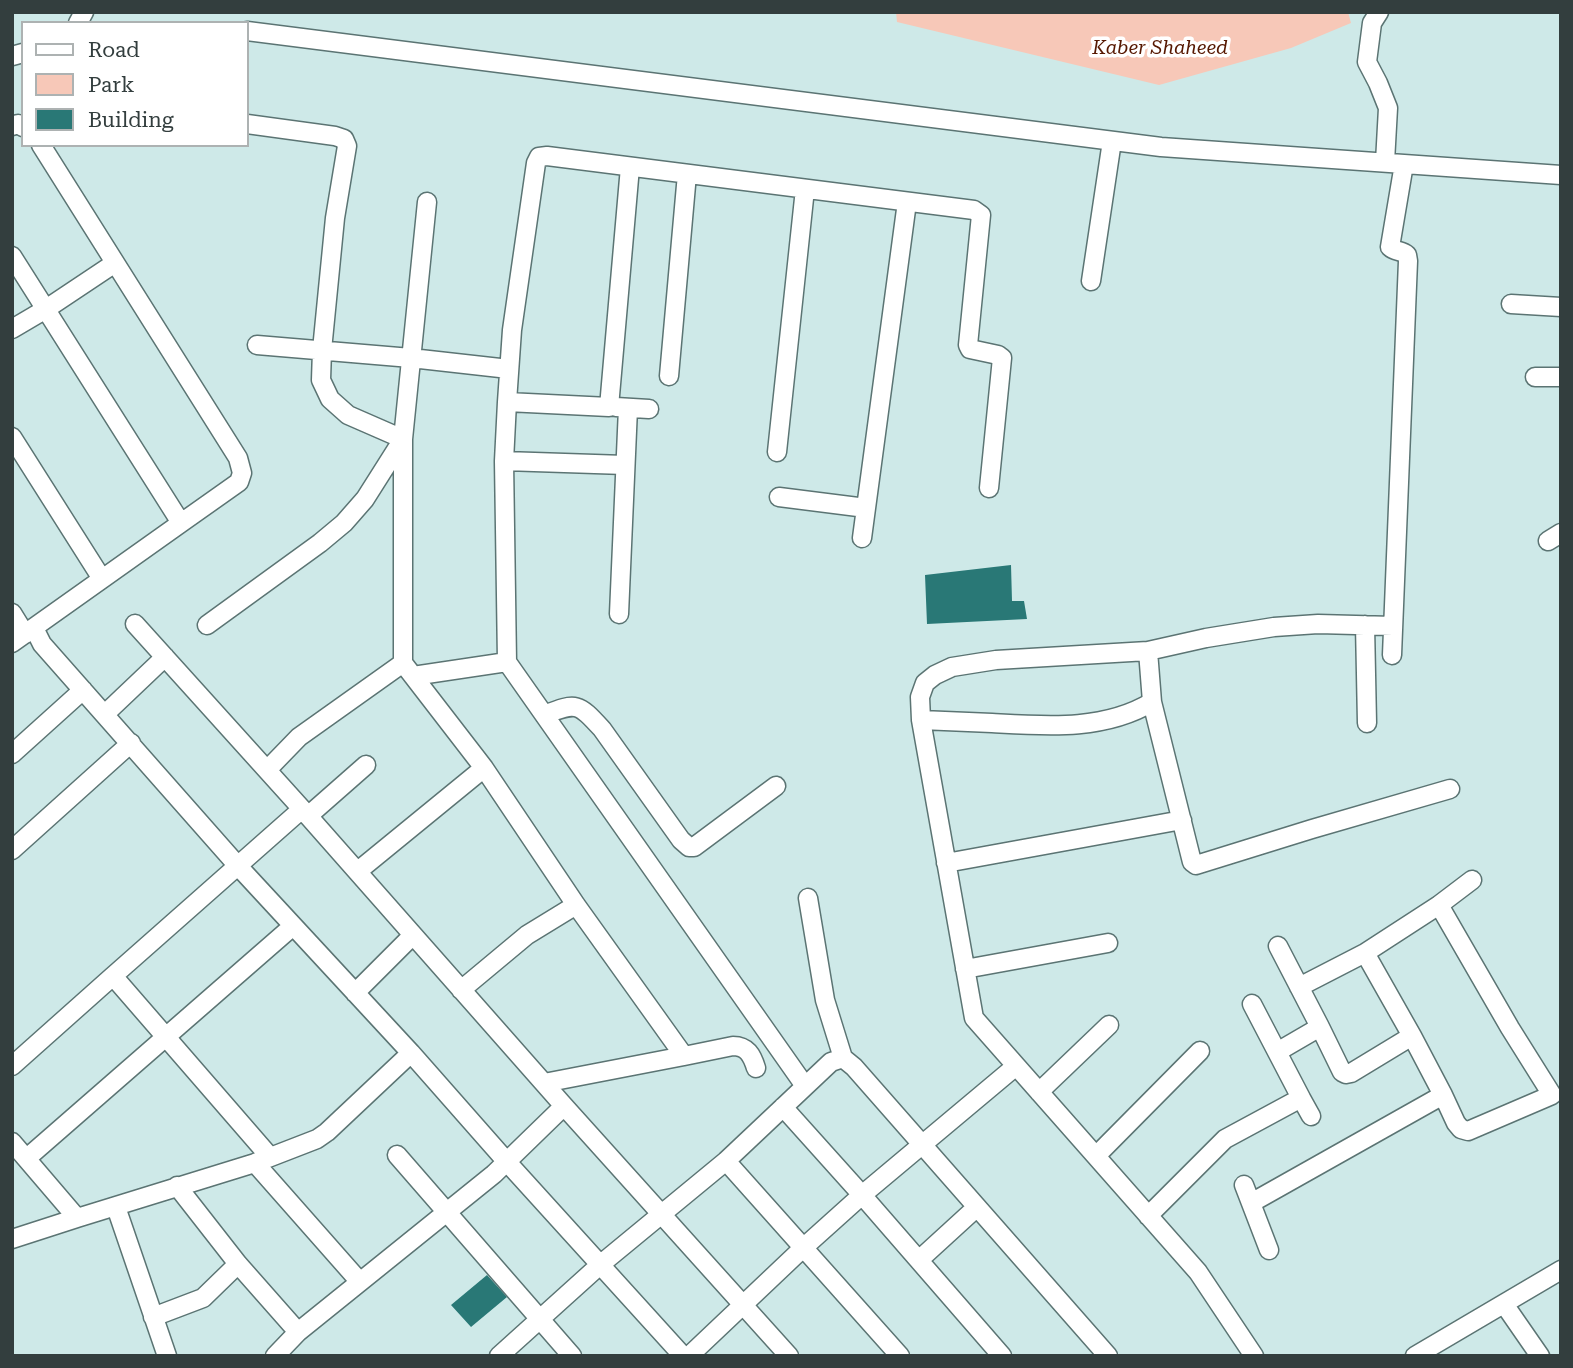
<!DOCTYPE html>
<style>
body{margin:0}
#map{position:relative;width:1573px;height:1368px;overflow:hidden;background:#cee9e8;font-family:"Roboto Serif",serif}
canvas{display:block}
.frame{position:absolute;inset:0;border:14px solid #333e3e;pointer-events:none}
.legend{position:absolute;left:21px;top:21px;width:228px;height:126px;box-sizing:border-box;background:#fff;border:2px solid #adb2b2;margin:0;padding:9px 12px;list-style:none;font-size:21px;color:#333e3e}
.legend li{display:flex;align-items:center;gap:14px;height:35px}
.legend b{width:35px;border:2px solid #adb2b2}
</style>
<div id="map">
<canvas width="1573" height="1368"></canvas>
<div class="frame"></div>
<ul class="legend">
<li><b style="height:9px;background:#fff"></b>Road</li>
<li><b style="height:19px;background:#f7c8b8"></b>Park</li>
<li><b style="height:19px;background:#297876"></b>Building</li>
</ul>
</div>
<script>
const ctx = document.querySelector('canvas').getContext('2d');
ctx.lineJoin = 'round';
function paint(path, color) { ctx.fillStyle = color; ctx.fill(path, 'evenodd'); }
function stroke(path, color, width, dash) { ctx.strokeStyle = color; ctx.lineWidth = width; ctx.lineCap = dash ? 'butt' : 'round'; ctx.setLineDash(dash || []); ctx.stroke(path); }
function drawText(font, color, halo, rows, align = 'center') {
  ctx.font = font + ' "Roboto Serif",serif'; ctx.lineWidth = 7; ctx.setLineDash([]); ctx.textBaseline = 'middle'; ctx.strokeStyle = halo; ctx.fillStyle = color; for (const [text, x, y, turn = 0] of rows) {
    ctx.save(); ctx.translate(x, y); ctx.rotate((+turn || 0) * Math.PI / 180); ctx.textAlign = isNaN(turn) ? turn : align; if (halo) ctx.strokeText(text, 0, 0); ctx.fillText(text, 0, 0); ctx.restore();
  }
}
const green = new Path2D(`
 M 896,12 L 1348,12 L 1351,23 L 1291,48 L 1159,85 L 897,22 Z`);
const building = new Path2D(`
 M 1011,565 L 1012,601 L 1024,601 L 1027,619 L 927,624 L 925,575 Z
 M 487,1275 L 507,1297 L 471,1327 L 451,1305 Z`);
const minor = new Path2D(`
 M 1379,12 L 1372,23 L 1367,62 L 1378,83 L 1388,108 L 1385,162
 M 78,23 L 84,12
 M 247,31 L 1161,147 L 1561,175
 M 12,56 L 23,53
 M 12,126 L 18,124 L 23,127
 M 41,145 L 238,458 L 242,473 L 239,482 L 181,523
 M 12,256 L 181,523 L 12,643
 M 1091,281 L 1112,141
 M 1511,304 L 1561,307
 M 12,329 L 46,309 L 115,263
 M 257,345 L 411,358 L 509,369
 M 669,376 L 687,174
 M 1535,377 L 1561,377
 M 507,402 L 609,407 L 630,167
 M 616,407 L 649,409
 M 12,437 L 102,579
 M 777,452 L 805,189
 M 504,461 L 625,465
 M 779,497 L 866,508
 M 862,538 L 907,202
 M 1548,541 L 1561,533
 M 12,613 L 25,634
 M 619,614 L 628,408
 M 135,624 L 302,809
 M 207,625 L 320,543 L 344,523 L 365,499 L 403,439 L 348,415 L 330,399 L 321,380 L 322,350 L 335,218 L 347,146 L 344,139 L 335,136 L 247,124
 M 1365,625 L 1367,723
 M 34,628 L 42,644 L 238,866 L 411,1053 L 327,1132 L 317,1139 L 255,1163 L 77,1218
 M 1148,651 L 1152,702 L 1192,862 L 1196,865 L 1312,829 L 1450,789
 M 1392,655 L 1408,261 L 1407,255 C 1402,250 1395,252 1390,247 L 1404,164
 M 403,663 L 403,439 L 427,202
 M 413,676 L 507,662
 M 105,714 L 165,657
 M 544,715 C 577,702 578,703 602,729 L 681,840 L 689,847 L 694,847 L 776,786
 M 921,720 C 945,721 968,722 992,723 C 1046,726 1104,731 1152,702
 M 12,754 L 83,690
 M 267,770 L 299,737 L 403,663 L 484,768 L 576,905 L 684,1056 L 544,1083
 M 308,816 L 366,765
 M 12,850 L 131,743
 M 946,863 L 1182,820
 M 358,871 L 484,768
 M 808,898 L 825,1000 L 843,1058
 M 1365,953 L 1439,905 L 1472,880
 M 965,969 L 1108,943
 M 113,976 L 302,809 L 564,1106 L 789,1356
 M 1299,987 L 1365,953 L 1412,1036 L 1443,1095 L 1456,1123 L 1461,1129 L 1468,1131 L 1552,1095 L 1510,1028 L 1439,905
 M 461,990 L 527,935 L 576,905
 M 355,993 L 413,935
 M 1252,1004 L 1301,1098
 M 1320,1027 L 1342,1072 L 1346,1074 L 1351,1073 L 1412,1036
 M 1277,1052 L 1320,1027 L 1278,946
 M 411,1053 L 507,1162 L 683,1356
 M 684,1056 L 733,1046 C 747,1046 752,1055 756,1068
 M 12,1066 L 113,976 L 270,1157
 M 805,1086 L 507,662 L 504,461 L 507,402 L 512,330 L 536,163 L 539,157 L 547,156 L 974,210 L 981,215 L 968,345 L 970,349 L 998,355 L 1002,358 L 989,488
 M 1039,1092 L 1109,1025
 M 783,1107 L 862,1195 L 1002,1356
 M 12,1142 L 77,1218 L 12,1239
 M 397,1155 L 572,1356
 M 1096,1156 L 1200,1051
 M 27,1158 L 293,926
 M 726,1161 L 900,1356
 M 255,1163 L 360,1282
 M 1244,1185 L 1269,1250
 M 177,1186 L 238,1264 L 298,1332 L 494,1174 L 564,1106
 M 1251,1203 L 1443,1095
 M 116,1207 L 167,1356
 M 1148,1216 L 1225,1139 L 1301,1098 L 1311,1116
 M 919,1260 L 977,1207
 M 1504,1304 L 1540,1356
 M 153,1317 L 203,1298 L 238,1264
 M 275,1356 L 298,1332
 M 499,1356 L 601,1264 L 726,1161 L 831,1062 L 843,1058 L 854,1067 L 1108,1356
 M 689,1356 L 803,1248 L 862,1195 L 1016,1066
 M 1254,1356 L 1198,1272 L 974,1018 L 921,720 L 920,697 L 925,683 L 935,675 L 952,667 L 996,660 L 1148,651 L 1206,638 L 1274,627 L 1318,624 L 1393,626
 M 1415,1356 L 1561,1270`);
const parkNames = [
 ["Kaber Shaheed",1160,48]
];
paint(green, '#f7c8b8');
paint(building, '#297876');
stroke(minor, '#5b7473', 21);
stroke(minor, '#fff', 18);
drawText('italic 19px', '#561700', '#fff', parkNames);
</script>
